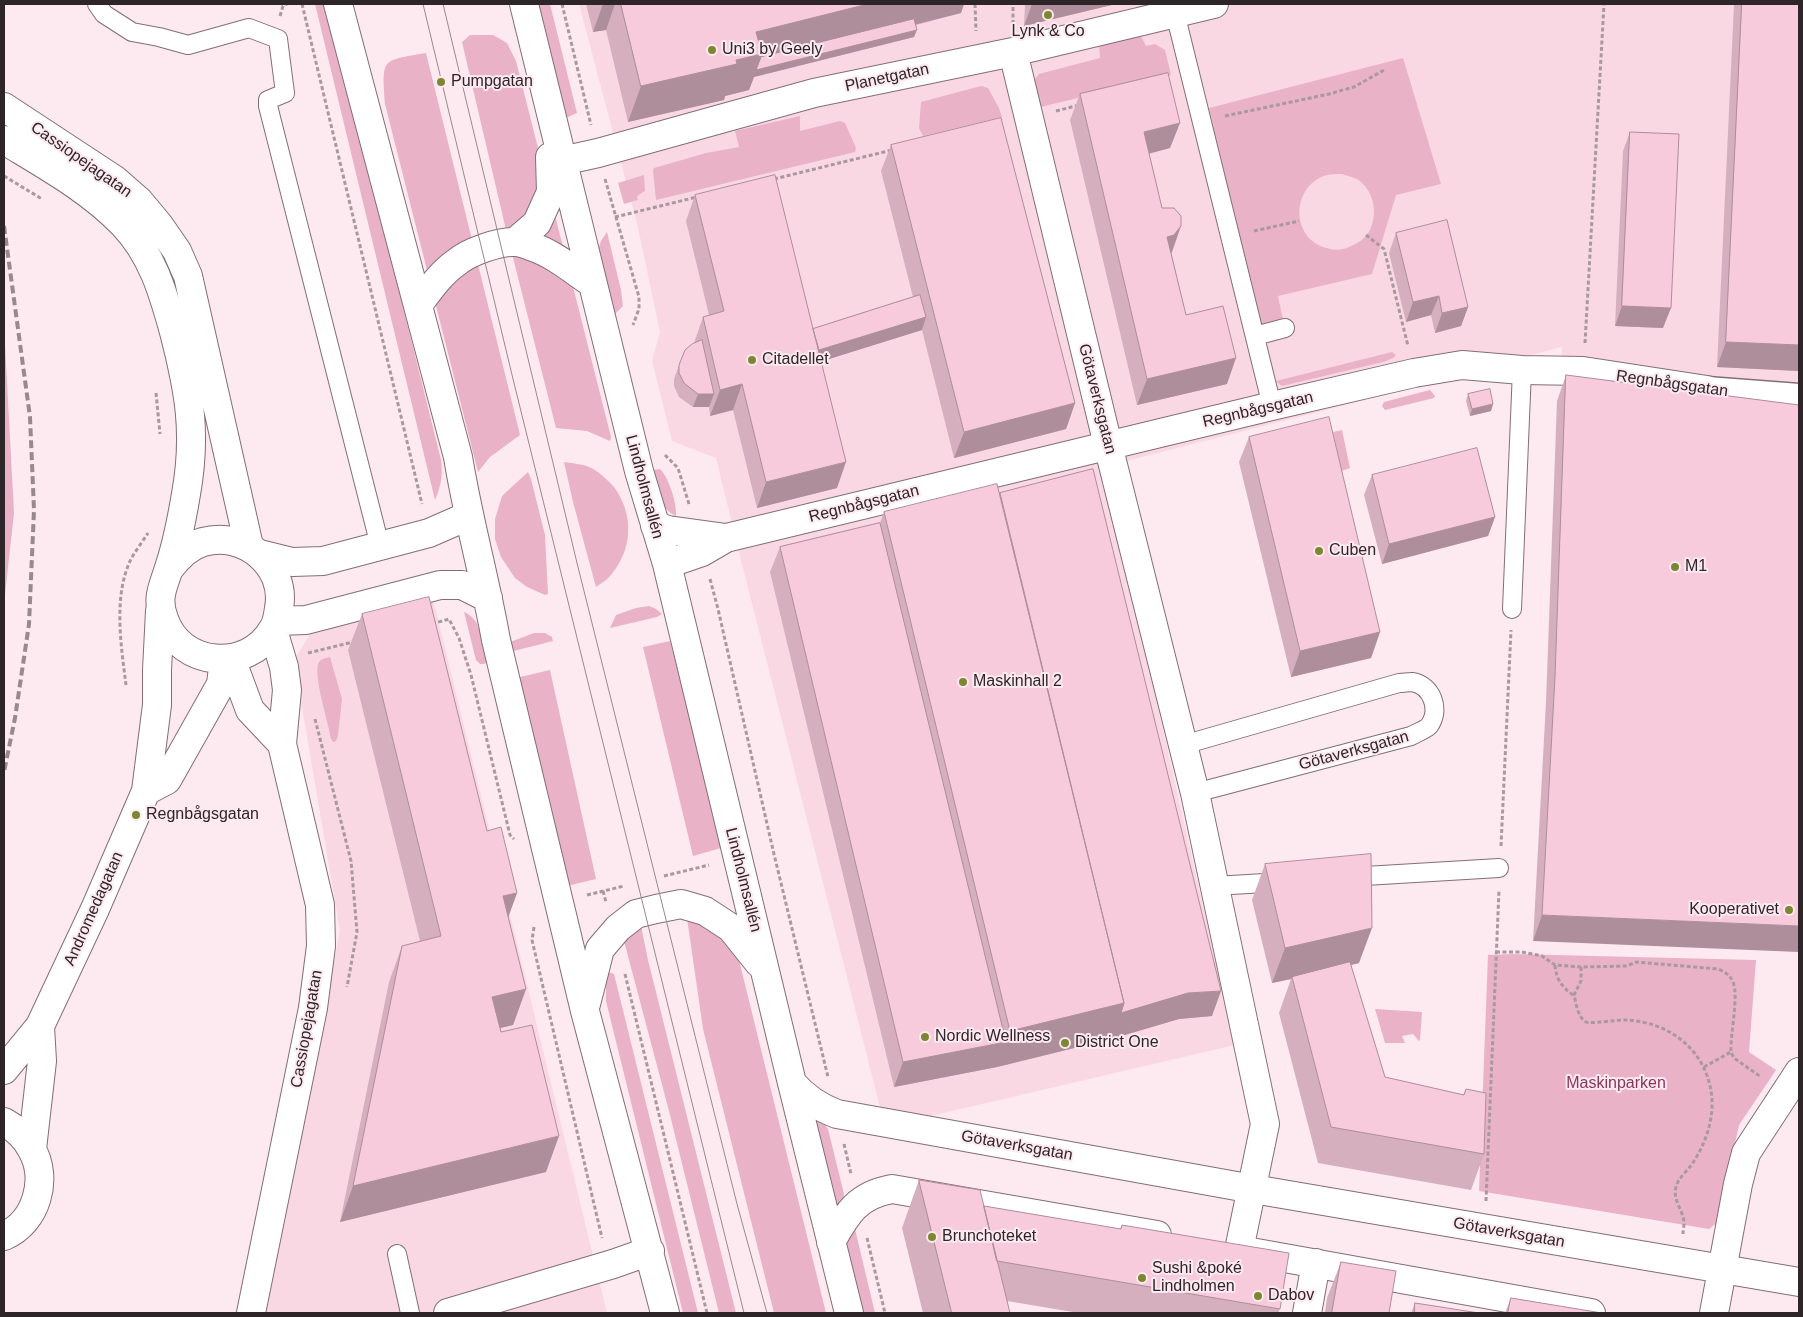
<!DOCTYPE html>
<meta charset="utf-8">
<style>
body{margin:0}
#map{position:relative;width:1803px;height:1317px;overflow:hidden;background:#fde9f0;font-family:Arial,sans-serif}
canvas{display:block}
.frame{position:absolute;inset:0;border:5px solid #2e2528;pointer-events:none}
</style>
<div id="map">
<canvas width="1803" height="1317"></canvas>
<div class="frame"></div>
</div>
<script>
const ctx = document.querySelector('canvas').getContext('2d');
ctx.lineJoin = 'round';
function paint(path, color) { ctx.fillStyle = color; ctx.fill(path, 'evenodd'); }
function stroke(path, color, width, dash) { ctx.strokeStyle = color; ctx.lineWidth = width; ctx.lineCap = dash ? 'butt' : 'round'; ctx.setLineDash(dash || []); ctx.stroke(path); }
function drawText(font, color, halo, rows, align = 'center') {
  ctx.font = font + ' Arial,sans-serif'; ctx.lineWidth = 4; ctx.setLineDash([]); ctx.textBaseline = 'middle'; ctx.strokeStyle = halo; ctx.fillStyle = color; for (const [text, x, y, turn = 0] of rows) {
    ctx.save(); ctx.translate(x, y); ctx.rotate((+turn || 0) * Math.PI / 180); ctx.textAlign = isNaN(turn) ? turn : align; if (halo) ctx.strokeText(text, 0, 0); ctx.fillText(text, 0, 0); ctx.restore();
  }
}
const built = new Path2D(`
 M 579,4 L 1799,4 L 1799,386 L 1562,377 L 1562,347 L 1479,368 L 1447,379 L 1103,467 L 1235,1045 L 922,1118 L 881,1111 L 743,568 L 716,458 L 672,441 L 652,361 L 660,332 L 637,223 Z
 M 433,599 L 607,1313 L 265,1313 L 340,931 L 294,660 L 312,631 Z`);
const green = new Path2D(`
 M 315,4 L 328,4 L 441,460 C 443,475 441,486 435,500 Z
 M 536,4 L 550,4 L 577,113 L 564,119 Z
 M 1140,34 L 1146,46 L 1155,44 L 1165,50 L 1171,75 L 1041,107 L 1036,106 L 1034,80 L 1039,74 L 1100,58 L 1099,43 Z
 M 470,35 L 493,35 L 507,43 L 516,61 L 611,437 L 610,441 L 587,431 L 556,428 L 506,230 L 462,42 Z
 M 426,53 L 520,435 L 490,457 L 478,472 L 385,104 C 382,57 381,61 426,53 Z
 M 1403,58 L 1441,184 L 1396,195 L 1372,274 L 1278,296 L 1283,320 L 1257,326 L 1250,283 L 1209,108 ZM 1342,174 C 1347,176 1353,177 1357,179 C 1374,190 1378,213 1370,230 C 1365,239 1358,243 1349,247 C 1341,251 1332,250 1323,247 C 1290,235 1292,185 1327,175 C 1331,174 1337,174 1342,174 Z
 M 981,86 L 988,88 L 999,108 L 1002,117 L 923,136 L 919,128 L 921,102 Z
 M 800,116 L 800,131 L 840,121 L 845,123 L 856,148 L 855,152 L 656,200 L 653,170 L 654,168 L 706,153 L 739,147 L 735,131 Z
 M 644,175 L 645,191 L 637,196 L 638,200 L 624,204 L 618,183 Z
 M 607,232 L 621,290 L 623,306 L 615,314 L 611,310 L 598,250 L 601,241 Z
 M 4,325 L 14,513 L 4,604 Z
 M 1392,352 L 1396,355 L 1393,358 L 1383,362 L 1282,386 L 1276,381 Z
 M 1430,390 L 1435,396 L 1434,398 L 1385,410 L 1382,406 L 1384,402 Z
 M 1342,430 L 1350,468 L 1341,471 L 1333,432 Z
 M 564,462 C 572,463 580,464 587,466 C 597,470 607,479 614,487 C 634,514 633,549 611,575 C 607,580 601,583 596,587 L 573,502 Z
 M 660,469 C 669,478 677,503 676,516 C 659,508 654,488 654,470 Z
 M 528,472 L 531,479 L 545,535 L 548,594 L 545,595 L 527,587 L 515,578 L 501,557 L 495,539 L 495,519 L 502,496 Z
 M 649,606 L 656,609 L 662,614 L 657,617 L 610,628 L 616,615 L 636,608 Z
 M 464,612 C 482,619 484,645 487,662 L 484,664 L 480,664 L 476,660 Z
 M 534,633 L 545,633 L 552,637 L 553,641 L 510,652 L 510,642 Z
 M 670,641 L 688,708 L 721,848 L 693,856 L 643,647 Z
 M 330,657 L 342,699 L 338,736 L 336,741 L 333,742 L 331,739 C 329,725 312,672 319,662 C 322,658 326,658 330,657 Z
 M 550,670 L 596,879 L 567,886 L 516,678 Z
 M 687,918 C 709,920 726,939 738,956 L 826,1313 L 774,1313 L 703,1029 Z
 M 641,926 L 648,960 L 736,1313 L 719,1313 L 669,1111 L 624,941 Z
 M 1513,954 L 1756,960 L 1749,1052 L 1776,1070 L 1739,1125 L 1718,1222 L 1709,1229 L 1479,1191 L 1488,955 Z
 M 606,971 L 614,974 L 698,1313 L 683,1313 L 606,1001 Z
 M 1375,1009 L 1422,1012 L 1420,1040 L 1419,1041 L 1413,1034 L 1402,1036 L 1405,1043 L 1385,1043 Z
 M 817,1121 L 824,1124 L 828,1129 L 844,1194 L 843,1200 L 838,1205 L 833,1205 L 813,1125 Z
 M 855,1229 L 875,1313 L 859,1313 L 846,1245 L 850,1234 Z`);
const path = new Path2D(`
 M 302,4 L 422,504
 M 562,4 L 591,125
 M 975,4 L 976,31
 M 280,16 L 283,6 L 287,4
 M 1013,24 L 1013,4
 M 1056,111 L 1079,105
 M 1225,116 L 1329,94 L 1354,87 L 1386,69
 M 4,176 L 42,199
 M 605,179 L 639,297 L 639,309 L 633,325
 M 774,179 L 892,150
 M 615,217 L 697,197
 M 1254,231 L 1299,221
 M 1366,235 L 1384,249 L 1408,346
 M 1585,343 L 1604,4
 M 156,393 L 160,434
 M 665,455 L 678,468 L 689,504
 M 710,579 L 718,609 L 773,850 L 828,1077
 M 432,624 L 449,619 L 459,638 L 471,675 L 510,835 L 514,839
 M 308,653 L 353,642
 M 126,685 C 121,645 113,596 131,559 C 136,550 143,541 148,533
 M 315,719 L 351,861 L 357,932 L 347,987
 M 1501,846 L 1511,630
 M 664,876 L 709,865
 M 603,891 L 606,902
 M 587,895 L 624,886
 M 534,927 L 532,940 L 602,1238
 M 1496,952 L 1522,952 L 1542,956 L 1555,965 L 1581,967 L 1627,966 L 1636,962 L 1718,969 C 1725,972 1730,975 1733,982 C 1739,996 1730,1035 1731,1052 L 1734,1058 L 1761,1077
 M 1555,965 C 1556,979 1562,987 1573,995
 M 1581,967 L 1581,981 L 1574,995 C 1576,1003 1578,1018 1586,1022 C 1590,1024 1616,1020 1624,1020 C 1671,1021 1710,1053 1712,1101 C 1713,1124 1703,1150 1689,1168 C 1684,1174 1678,1179 1676,1187 C 1672,1200 1684,1211 1684,1223 C 1684,1227 1683,1231 1683,1234
 M 625,974 L 707,1313
 M 1704,1067 L 1731,1052
 M 844,1144 L 851,1174
 M 1486,1201 L 1499,890
 M 867,1238 L 885,1313`);
const service = new Path2D(`
 M 97,4 L 104,14 L 132,32 L 159,37 L 188,45 L 249,28 L 278,39 L 285,93 L 268,100 L 268,106 L 380,546
 M 1175,13 L 1272,406
 M 1255,336 L 1285,328
 M 1512,609 L 1522,370
 M 1183,745 L 1399,683 C 1403,683 1408,682 1412,682 C 1432,685 1441,710 1429,726 C 1425,730 1416,733 1411,736 L 1195,793
 M 1348,877 L 1499,868
 M 1214,886 L 1282,882
 M 397,1254 L 410,1313`);
const pedestrian = new Path2D(`
 M 1707,390 L 1799,397`);
const minor = new Path2D(`
 M 338,4 L 458,457 C 468,519 485,578 496,640 L 585,1011 L 665,1313
 M 524,4 L 639,471 L 667,564 L 792,1083 L 849,1313
 M 1013,52 L 1108,445 L 1195,793 L 1265,1124 L 1239,1250
 M 4,107 L 115,180 L 139,201 L 159,225 L 177,251 L 188,276 L 249,546
 M 4,140 C 45,165 89,189 123,224 C 152,254 163,292 174,332 C 189,390 197,433 186,494 C 182,518 177,544 169,568 C 163,587 156,598 164,619 C 180,667 248,673 273,629 C 277,623 278,616 279,608 C 287,566 244,530 203,542 C 189,546 178,557 169,569
 M 562,161 L 598,153 L 814,93 L 1013,52 L 1214,4
 M 515,242 L 537,223 L 551,192 L 550,157
 M 418,305 C 430,289 441,273 457,262 C 469,252 499,241 515,242 C 520,242 528,245 533,247 C 554,254 574,271 592,283
 M 655,526 L 668,530 L 726,538
 M 260,554 L 292,562 L 323,561 L 429,533 L 468,516
 M 667,564 L 702,552 L 726,538 L 1272,406 L 1414,373 L 1462,365 L 1522,370 L 1583,371 L 1707,390
 M 277,621 L 306,620 L 440,585 L 462,585 L 488,598
 M 231,659 L 250,710 L 282,744
 M 146,791 L 167,780 L 221,684 L 224,660
 M 586,1004 L 600,949 L 618,928 L 636,914 L 656,909 L 681,904 L 705,911 L 731,928 L 759,963
 M 4,1070 L 40,1026 L 95,909 L 146,791 L 157,705 L 157,670 L 160,611
 M 792,1083 C 805,1098 818,1107 837,1114 L 1253,1189 L 1799,1282
 M 4,1122 C 15,1128 25,1137 31,1148 C 49,1178 37,1222 4,1236
 M 32,1149 L 42,1061 L 40,1026
 M 831,1242 C 847,1213 858,1195 892,1189 L 1157,1235
 M 1251,1252 L 1591,1313
 M 251,1313 L 313,1008 L 321,946 L 320,905 L 282,744 L 287,690 L 284,667 L 273,630
 M 448,1313 L 613,1264 L 650,1251
 M 1307,1313 L 1316,1263
 M 1714,1313 L 1738,1184 L 1746,1153 L 1799,1072`);
const tram = new Path2D(`
 M 423,4 L 513,379 L 744,1313
 M 443,4 L 577,563 L 737,1204 L 767,1313`);
const rail = new Path2D(`
 M 4,226 L 30,417 L 34,510 L 29,624 L 15,718 L 4,772`);
const wall = new Path2D(`
 M 586,4 L 964,4 L 961,13 L 916,25 L 914,37 L 754,77 L 749,90 L 725,96 L 724,100 L 628,122 L 606,30 L 593,32 Z
 M 1025,4 L 1116,4 L 1024,26 Z
 M 1734,4 L 1799,4 L 1799,371 L 1717,367 Z
 M 1080,94 L 1170,148 L 1149,154 L 1172,252 L 1171,252 L 1186,315 L 1227,384 L 1137,405 L 1070,120 Z
 M 1630,132 L 1663,328 L 1615,326 L 1623,151 Z
 M 891,145 L 1075,403 L 1066,429 L 954,458 L 922,330 L 821,361 L 837,488 L 757,508 L 733,410 L 710,416 L 709,407 L 693,407 L 679,397 L 674,386 L 674,379 L 679,365 L 694,343 L 703,317 L 709,315 L 686,221 L 695,195 L 813,329 L 913,297 L 881,171 Z
 M 1396,233 L 1468,307 L 1461,326 L 1435,333 L 1431,315 L 1406,322 L 1389,253 Z
 M 1566,375 L 1799,405 L 1533,941 L 1546,702 L 1557,401 Z
 M 1468,394 L 1493,404 L 1491,411 L 1470,416 L 1466,401 Z
 M 1249,437 L 1380,632 L 1371,658 L 1291,677 L 1239,462 Z
 M 1372,475 L 1495,517 L 1488,536 L 1382,564 L 1364,495 Z
 M 1000,493 L 1212,1016 L 1179,1019 L 1111,1039 L 997,1067 L 894,1087 L 770,572 L 780,547 L 880,523 L 884,512 Z
 M 362,614 L 487,831 L 517,893 L 508,916 L 526,989 L 513,1025 L 500,1028 L 546,1172 L 340,1222 L 389,982 L 402,946 L 420,941 L 348,650 Z
 M 1265,864 L 1359,963 L 1351,965 L 1385,1077 L 1463,1095 L 1466,1089 L 1484,1154 L 1471,1190 L 1318,1163 L 1279,1013 L 1291,979 L 1272,983 L 1252,900 Z
 M 919,1180 L 984,1206 L 1120,1229 L 1122,1225 L 1280,1309 L 1278,1313 L 1079,1313 L 1007,1301 L 1010,1313 L 923,1313 L 902,1228 Z
 M 1341,1262 L 1389,1313 L 1325,1313 L 1327,1298 Z
 M 1511,1298 L 1602,1313 L 1505,1313 Z
 M 1415,1303 L 1479,1313 L 1411,1313 Z`);
const shadedWall = new Path2D(`
 M 603,4 L 615,4 L 606,30 L 593,32 Z
 M 868,4 L 964,4 L 961,13 L 758,64 L 917,30 L 914,37 L 754,77 L 749,90 L 725,96 L 724,100 L 628,122 L 641,86 L 736,60 L 756,32 Z
 M 1032,4 L 1116,4 L 1024,26 Z
 M 1180,123 L 1170,148 L 1135,157 L 1144,132 Z
 M 1181,226 L 1172,252 L 1164,261 L 1167,237 Z
 M 1439,296 L 1431,315 L 1406,322 L 1413,302 Z
 M 1622,306 L 1671,308 L 1663,328 L 1615,326 Z
 M 1468,307 L 1461,326 L 1435,333 L 1442,313 Z
 M 926,317 L 922,330 L 807,366 L 812,352 Z
 M 1726,342 L 1799,345 L 1799,371 L 1717,367 Z
 M 1236,358 L 1227,384 L 1137,405 L 1147,379 Z
 M 742,384 L 733,410 L 710,416 L 720,390 Z
 M 698,394 L 714,394 L 709,407 L 693,407 Z
 M 1075,403 L 1066,429 L 954,458 L 964,432 Z
 M 1493,404 L 1491,411 L 1470,416 L 1472,409 Z
 M 846,462 L 837,488 L 757,508 L 766,482 Z
 M 1495,517 L 1488,536 L 1382,564 L 1389,544 Z
 M 1380,632 L 1371,658 L 1291,677 L 1300,651 Z
 M 517,893 L 504,929 L 503,896 Z
 M 1542,915 L 1799,926 L 1799,952 L 1533,941 Z
 M 1372,928 L 1359,963 L 1293,979 L 1292,977 L 1291,979 L 1272,983 L 1285,948 Z
 M 526,989 L 513,1025 L 479,1033 L 492,997 Z
 M 1221,991 L 1212,1016 L 1179,1019 L 1111,1039 L 997,1067 L 894,1087 L 903,1062 L 1006,1042 L 1010,1031 L 1124,1003 L 1188,993 Z
 M 559,1136 L 546,1172 L 340,1222 L 353,1186 Z`);
const building = new Path2D(`
 M 621,4 L 868,4 L 756,32 L 762,54 L 736,60 L 737,64 L 641,86 Z
 M 1742,4 L 1799,4 L 1799,345 L 1726,342 Z
 M 914,19 L 917,30 L 756,70 L 761,57 Z
 M 1168,73 L 1180,123 L 1144,132 L 1162,208 L 1174,208 L 1181,216 L 1181,226 L 1174,235 L 1167,237 L 1186,315 L 1223,306 L 1236,358 L 1147,379 L 1080,94 Z
 M 1001,118 L 1075,403 L 964,432 L 891,145 Z
 M 1630,132 L 1679,134 L 1671,308 L 1622,306 Z
 M 775,175 L 846,462 L 766,482 L 742,384 L 720,390 L 703,317 L 724,311 L 695,195 Z
 M 1447,220 L 1468,307 L 1442,313 L 1439,296 L 1413,302 L 1396,233 Z
 M 920,295 L 926,317 L 819,350 L 813,329 Z
 M 702,340 L 714,394 L 698,394 L 684,383 L 679,373 L 679,365 L 685,350 L 692,344 Z
 M 1566,375 L 1799,405 L 1799,926 L 1542,915 L 1555,677 Z
 M 1490,389 L 1493,404 L 1472,409 L 1468,394 Z
 M 1329,417 L 1380,632 L 1300,651 L 1249,437 Z
 M 1477,448 L 1495,517 L 1389,544 L 1372,475 Z
 M 1093,469 L 1221,991 L 1188,993 L 1121,1013 L 1124,1003 L 1000,493 Z
 M 997,484 L 1124,1003 L 1010,1031 L 884,512 Z
 M 880,523 L 1006,1042 L 903,1062 L 780,547 Z
 M 429,597 L 487,831 L 501,827 L 517,893 L 503,896 L 526,989 L 492,997 L 501,1032 L 532,1025 L 559,1136 L 353,1186 L 402,946 L 441,936 L 362,614 Z
 M 1371,854 L 1372,928 L 1285,948 L 1265,864 Z
 M 1350,962 L 1385,1077 L 1464,1095 L 1466,1089 L 1486,1093 L 1484,1154 L 1331,1127 L 1292,977 Z
 M 919,1180 L 980,1190 L 1010,1313 L 952,1313 Z
 M 984,1206 L 1121,1229 L 1122,1225 L 1289,1253 L 1280,1309 L 997,1261 Z
 M 1341,1262 L 1396,1271 L 1389,1313 L 1332,1313 Z
 M 1511,1298 L 1602,1313 L 1508,1313 Z
 M 1415,1303 L 1479,1313 L 1415,1313 Z`);
const markers = [
 [1048,15,5,"#7d8733"],
 [712,50,5,"#7d8733"],
 [441,82,5,"#7d8733"],
 [752,360,5,"#7d8733"],
 [1319,551,5,"#7d8733"],
 [1675,567,5,"#7d8733"],
 [963,682,5,"#7d8733"],
 [136,815,5,"#7d8733"],
 [1789,910,5,"#7d8733"],
 [925,1037,5,"#7d8733"],
 [1065,1043,5,"#7d8733"],
 [932,1237,5,"#7d8733"],
 [1142,1278,5,"#7d8733"],
 [1258,1296,5,"#7d8733"]
];
const poiNames = [
 ["Lynk & Co",1048,32,"center"],
 ["Uni3 by Geely",722,50],
 ["Pumpgatan",451,82],
 ["Citadellet",762,360],
 ["Cuben",1329,551],
 ["M1",1685,567],
 ["Maskinhall 2",973,682],
 ["Regnbågsgatan",146,815],
 ["Kooperativet",1779,910,"right"],
 ["Nordic Wellness",935,1037],
 ["District One",1075,1043],
 ["Brunchoteket",942,1237],
 ["Sushi &poké",1152,1269],
 ["Lindholmen",1152,1287],
 ["Dabov",1268,1296]
];
const streetNames = [
 ["Planetgatan",887,78,-12],
 ["Cassiopejagatan",81,160,35],
 ["Regnbågsgatan",1672,384,8],
 ["Götaverksgatan",1097,399,76],
 ["Regnbågsgatan",1258,410,-13],
 ["Lindholmsallén",644,487,75],
 ["Regnbågsgatan",864,504,-14],
 ["Götaverksgatan",1354,751,-15],
 ["Lindholmsallén",743,880,76],
 ["Andromedagatan",94,909,-66],
 ["Cassiopejagatan",307,1029,-80],
 ["Götaverksgatan",1017,1146,10],
 ["Götaverksgatan",1509,1233,10]
];
const parkNames = [
 ["Maskinparken",1616,1084]
];
paint(built, '#f9d8e4');
paint(green, '#eab2c7');
stroke(service, '#836e75', 20);
stroke(pedestrian, '#836e75', 29);
stroke(minor, '#836e75', 30);
stroke(path, '#a8999e', 3, [4, 2.5]);
stroke(service, '#fff', 18);
stroke(pedestrian, '#fff', 26);
stroke(minor, '#fff', 28);
stroke(tram, '#98898e', 1);
stroke(rail, '#98898e', 4, [8, 4]);
paint(wall, '#d5afbd');
paint(shadedWall, '#ae8e9a');
paint(building, '#f8cbdc');
stroke(building, '#ae8e9a', 1);
for (const [x, y, r, color] of markers) { const dot = new Path2D(); dot.arc(x, y, r, 0, 2 * Math.PI); ctx.fillStyle = color; ctx.fill(dot); stroke(dot, '#fde9f0', 2); }
drawText('16px', '#2e2528', '#fde9f0', poiNames, 'left');
drawText('16px', '#2e2528', '#fde9f0', streetNames);
drawText('16px', '#89355c', '#fde9f0', parkNames);
</script>
